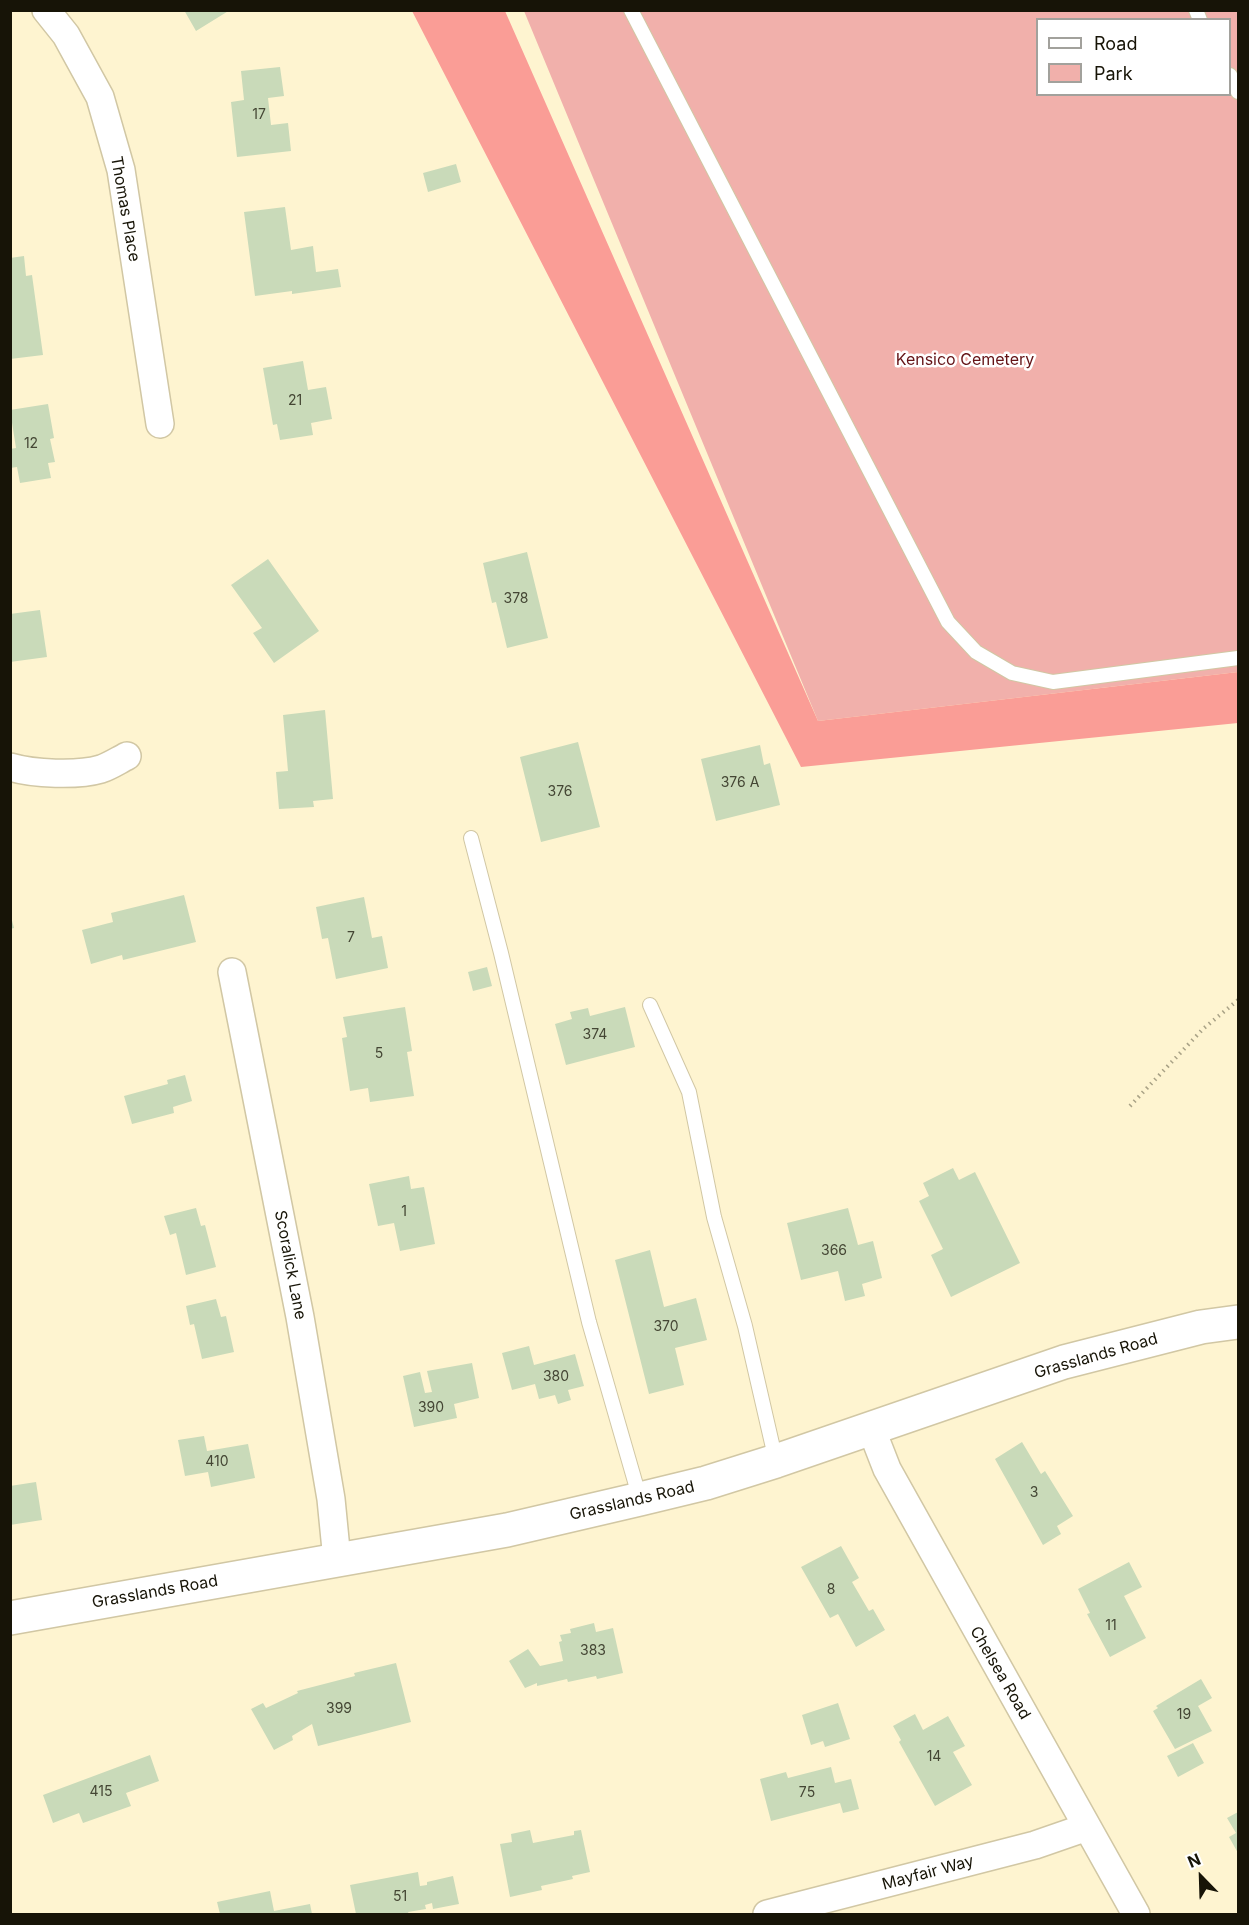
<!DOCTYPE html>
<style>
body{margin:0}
#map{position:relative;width:1249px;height:1925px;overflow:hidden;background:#fef4d0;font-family:Inter,sans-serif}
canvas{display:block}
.frame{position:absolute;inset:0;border:12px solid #171407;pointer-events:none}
.legend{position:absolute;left:1036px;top:18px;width:195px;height:78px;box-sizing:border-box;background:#fff;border:2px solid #a2a19c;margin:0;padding:8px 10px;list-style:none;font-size:18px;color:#171407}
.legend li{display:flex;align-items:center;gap:12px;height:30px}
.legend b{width:30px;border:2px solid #a2a19c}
.north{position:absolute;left:1171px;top:1847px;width:60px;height:60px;-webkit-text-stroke:4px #fff;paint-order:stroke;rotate:337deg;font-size:16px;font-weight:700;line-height:24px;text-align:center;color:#171407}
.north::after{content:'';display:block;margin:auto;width:21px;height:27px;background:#171407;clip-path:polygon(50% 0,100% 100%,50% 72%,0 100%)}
</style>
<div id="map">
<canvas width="1249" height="1925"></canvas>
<div class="frame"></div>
<ul class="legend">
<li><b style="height:8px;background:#fff"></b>Road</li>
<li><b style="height:16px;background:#f1b0ab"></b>Park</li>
</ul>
<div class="north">N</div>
</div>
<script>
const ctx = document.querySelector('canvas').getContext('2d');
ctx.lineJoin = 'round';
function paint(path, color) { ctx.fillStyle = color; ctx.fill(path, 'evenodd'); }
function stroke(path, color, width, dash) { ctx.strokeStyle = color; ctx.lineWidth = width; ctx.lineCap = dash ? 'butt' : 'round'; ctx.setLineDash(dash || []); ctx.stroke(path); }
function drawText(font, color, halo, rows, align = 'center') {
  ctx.font = font + ' Inter,sans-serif'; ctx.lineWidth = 5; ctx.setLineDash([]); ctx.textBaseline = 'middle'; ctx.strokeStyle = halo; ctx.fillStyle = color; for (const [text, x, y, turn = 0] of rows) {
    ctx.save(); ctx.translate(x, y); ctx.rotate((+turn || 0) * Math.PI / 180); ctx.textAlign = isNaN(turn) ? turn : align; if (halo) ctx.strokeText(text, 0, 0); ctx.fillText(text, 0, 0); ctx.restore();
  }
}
const green = new Path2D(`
 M 524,11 L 1238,11 L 1238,672 L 818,721 ZM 1038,20 L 1230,20 L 1230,94 L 1038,94 Z`);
const forest = new Path2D(`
 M 412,11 L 505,11 L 818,721 L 1238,672 L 1238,723 L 801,767 Z`);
const building = new Path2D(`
 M 184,10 L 230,10 L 196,31 Z
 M 280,67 L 284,96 L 268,98 L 271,125 L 288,123 L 291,151 L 237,157 L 231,102 L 244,100 L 241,71 Z
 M 456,164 L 461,182 L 428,192 L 423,173 Z
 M 285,207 L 291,250 L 313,246 L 316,272 L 338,269 L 341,287 L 292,294 L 292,291 L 255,296 L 244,212 Z
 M 24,256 L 26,276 L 32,275 L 43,355 L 10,359 L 10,258 Z
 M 303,361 L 308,390 L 326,387 L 332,419 L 311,423 L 313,435 L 280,440 L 277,424 L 273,425 L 263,368 Z
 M 48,404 L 54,438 L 50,439 L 55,462 L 48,463 L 51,478 L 20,483 L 17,467 L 10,468 L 10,449 L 16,448 L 10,410 Z
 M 527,552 L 548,638 L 507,648 L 496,602 L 492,603 L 483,563 Z
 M 268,559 L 319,631 L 274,663 L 253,633 L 262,628 L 231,585 Z
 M 40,610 L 47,657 L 10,662 L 10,614 Z
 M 325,710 L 333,799 L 313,801 L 314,807 L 279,809 L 276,772 L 288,771 L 283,715 Z
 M 578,742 L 600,827 L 541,842 L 520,757 Z
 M 760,745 L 764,765 L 770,763 L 780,805 L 716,821 L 701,759 Z
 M 184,895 L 196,942 L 123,960 L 122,955 L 91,964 L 82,930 L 113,922 L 111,913 Z
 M 364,897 L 372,938 L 382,936 L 388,968 L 336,979 L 328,938 L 322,939 L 316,907 Z
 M 10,913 L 14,928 L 10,929 Z
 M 487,967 L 492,986 L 473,991 L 468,972 Z
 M 405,1007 L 412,1051 L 407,1052 L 414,1096 L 370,1102 L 368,1088 L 350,1091 L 342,1038 L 347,1037 L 343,1017 Z
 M 625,1007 L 635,1047 L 566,1065 L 555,1024 L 572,1019 L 570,1012 L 588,1008 L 590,1016 Z
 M 185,1075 L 192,1101 L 173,1107 L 174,1113 L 132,1124 L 124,1096 L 168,1084 L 167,1080 Z
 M 953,1168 L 959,1180 L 975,1172 L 1020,1263 L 951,1297 L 931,1255 L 943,1249 L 919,1201 L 929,1196 L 923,1183 Z
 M 409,1176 L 411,1189 L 424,1187 L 435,1244 L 400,1251 L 394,1223 L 378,1226 L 369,1184 Z
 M 196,1208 L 201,1226 L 205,1225 L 216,1267 L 186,1275 L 176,1233 L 170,1235 L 164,1216 Z
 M 848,1208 L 858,1245 L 873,1241 L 882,1278 L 862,1284 L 865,1296 L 845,1301 L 838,1271 L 801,1280 L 787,1223 Z
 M 650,1250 L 664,1307 L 696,1298 L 707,1340 L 675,1348 L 684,1385 L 649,1394 L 615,1260 Z
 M 216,1299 L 221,1317 L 226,1316 L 234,1352 L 202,1359 L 194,1324 L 190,1325 L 186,1306 Z
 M 529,1346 L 534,1365 L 575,1354 L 584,1386 L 568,1390 L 571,1400 L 558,1404 L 555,1395 L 539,1399 L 535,1384 L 512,1390 L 502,1353 Z
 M 472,1363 L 479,1398 L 454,1404 L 457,1418 L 414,1427 L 403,1376 L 420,1372 L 425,1393 L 432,1392 L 427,1371 Z
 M 204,1436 L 207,1451 L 248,1444 L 255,1478 L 211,1487 L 208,1472 L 185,1476 L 178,1440 Z
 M 1022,1442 L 1041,1474 L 1045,1471 L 1073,1516 L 1057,1526 L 1061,1534 L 1043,1545 L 995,1459 Z
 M 36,1482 L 42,1520 L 10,1525 L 10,1486 Z
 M 841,1546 L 859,1578 L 852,1582 L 869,1611 L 873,1609 L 885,1630 L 856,1647 L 838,1614 L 830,1618 L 801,1567 Z
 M 1129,1562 L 1142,1587 L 1124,1596 L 1146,1638 L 1110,1657 L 1087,1614 L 1090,1613 L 1078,1589 Z
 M 594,1623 L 596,1632 L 613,1628 L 623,1673 L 597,1679 L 596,1676 L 568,1682 L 567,1679 L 537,1686 L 537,1683 L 525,1688 L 509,1661 L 528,1649 L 540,1666 L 563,1661 L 559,1642 L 562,1641 L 560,1635 L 571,1633 L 570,1629 Z
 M 396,1663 L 411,1722 L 318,1746 L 312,1724 L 292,1736 L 293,1740 L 274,1750 L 251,1709 L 263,1703 L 266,1708 L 298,1693 L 297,1691 L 355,1676 L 354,1673 Z
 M 1201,1679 L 1212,1698 L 1198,1706 L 1212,1731 L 1175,1749 L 1153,1711 L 1158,1708 L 1156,1706 Z
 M 838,1703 L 850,1739 L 825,1747 L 823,1741 L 811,1745 L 802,1715 Z
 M 915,1714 L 923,1730 L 948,1716 L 965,1746 L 953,1752 L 972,1785 L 935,1806 L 899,1742 L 901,1740 L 893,1726 Z
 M 1193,1743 L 1204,1763 L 1178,1777 L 1167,1756 Z
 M 150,1755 L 159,1781 L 126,1793 L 131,1806 L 83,1823 L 79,1813 L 53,1823 L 43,1795 Z
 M 831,1767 L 835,1783 L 851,1779 L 859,1809 L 843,1813 L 840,1803 L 771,1821 L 760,1779 L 786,1772 L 788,1778 Z
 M 1238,1812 L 1238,1853 L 1229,1837 L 1236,1833 L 1227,1818 Z
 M 530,1830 L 533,1843 L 574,1835 L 574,1831 L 581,1830 L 590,1872 L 572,1876 L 573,1879 L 541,1886 L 542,1890 L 510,1897 L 500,1844 L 512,1842 L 511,1834 Z
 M 418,1872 L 420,1886 L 427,1885 L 427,1882 L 453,1876 L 459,1904 L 433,1909 L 432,1903 L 425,1905 L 426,1909 L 408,1912 L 409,1914 L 356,1914 L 350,1885 Z
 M 270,1891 L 274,1911 L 310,1904 L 312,1914 L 220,1914 L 217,1902 Z`);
const path = new Path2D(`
 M 1130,1106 L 1203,1029 L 1238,1000`);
const lane = new Path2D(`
 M 631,10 L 948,622 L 976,652 L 1012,673 L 1053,682 L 1238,658
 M 1196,10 L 1200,20
 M 1230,75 L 1238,92
 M 471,838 L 501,953 L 589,1322 L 640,1499
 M 650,1005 L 689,1092 L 714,1217 L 745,1326 L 776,1461`);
const street = new Path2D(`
 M 46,10 L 66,35 L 100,97 L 121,170 L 160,424
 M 10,767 C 34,774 77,776 101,769 C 110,766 119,760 127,756
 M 232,972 L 300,1317 L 331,1499 L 337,1560
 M 871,1428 L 887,1469 L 1136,1914
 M 767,1914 L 1035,1845 L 1087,1827`);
const secondary = new Path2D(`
 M 10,1618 L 507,1530 L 640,1499 L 706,1483 L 776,1461 L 1064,1362 L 1201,1327 L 1238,1322`);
const numberNames = [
 ["17",259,115],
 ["21",295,401],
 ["12",31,444],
 ["378",516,599],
 ["376 A",740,783],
 ["376",560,792],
 ["7",351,938],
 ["374",595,1035],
 ["5",379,1054],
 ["1",404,1212],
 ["366",834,1251],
 ["370",666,1327],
 ["380",556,1377],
 ["390",431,1408],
 ["410",217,1462],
 ["3",1034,1493],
 ["8",831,1590],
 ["11",1111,1626],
 ["383",593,1651],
 ["399",339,1709],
 ["19",1184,1715],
 ["14",934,1757],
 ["415",101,1792],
 ["75",807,1793],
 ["51",400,1897]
];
const streetNames = [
 ["Thomas Place",125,209,80],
 ["Scoralick Lane",290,1265,79],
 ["Grasslands Road",1096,1356,-16],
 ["Grasslands Road",632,1501,-13],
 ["Grasslands Road",155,1592,-10],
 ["Chelsea Road",1000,1673,60],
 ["Mayfair Way",928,1873,-15]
];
const parkNames = [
 ["Kensico Cemetery",965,360]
];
paint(green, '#f1b0ab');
paint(forest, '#fa9d96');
paint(building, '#c9dab9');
stroke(lane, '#d1c7a4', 16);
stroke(street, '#d1c7a4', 30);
stroke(secondary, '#d1c7a4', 36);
stroke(path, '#a9a286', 4, [1.5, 4.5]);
stroke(lane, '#fff', 14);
stroke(street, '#fff', 27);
stroke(secondary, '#fff', 33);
drawText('14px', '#444634', null, numberNames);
drawText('16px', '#171407', '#fff', streetNames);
drawText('16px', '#641316', '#fff', parkNames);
</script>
